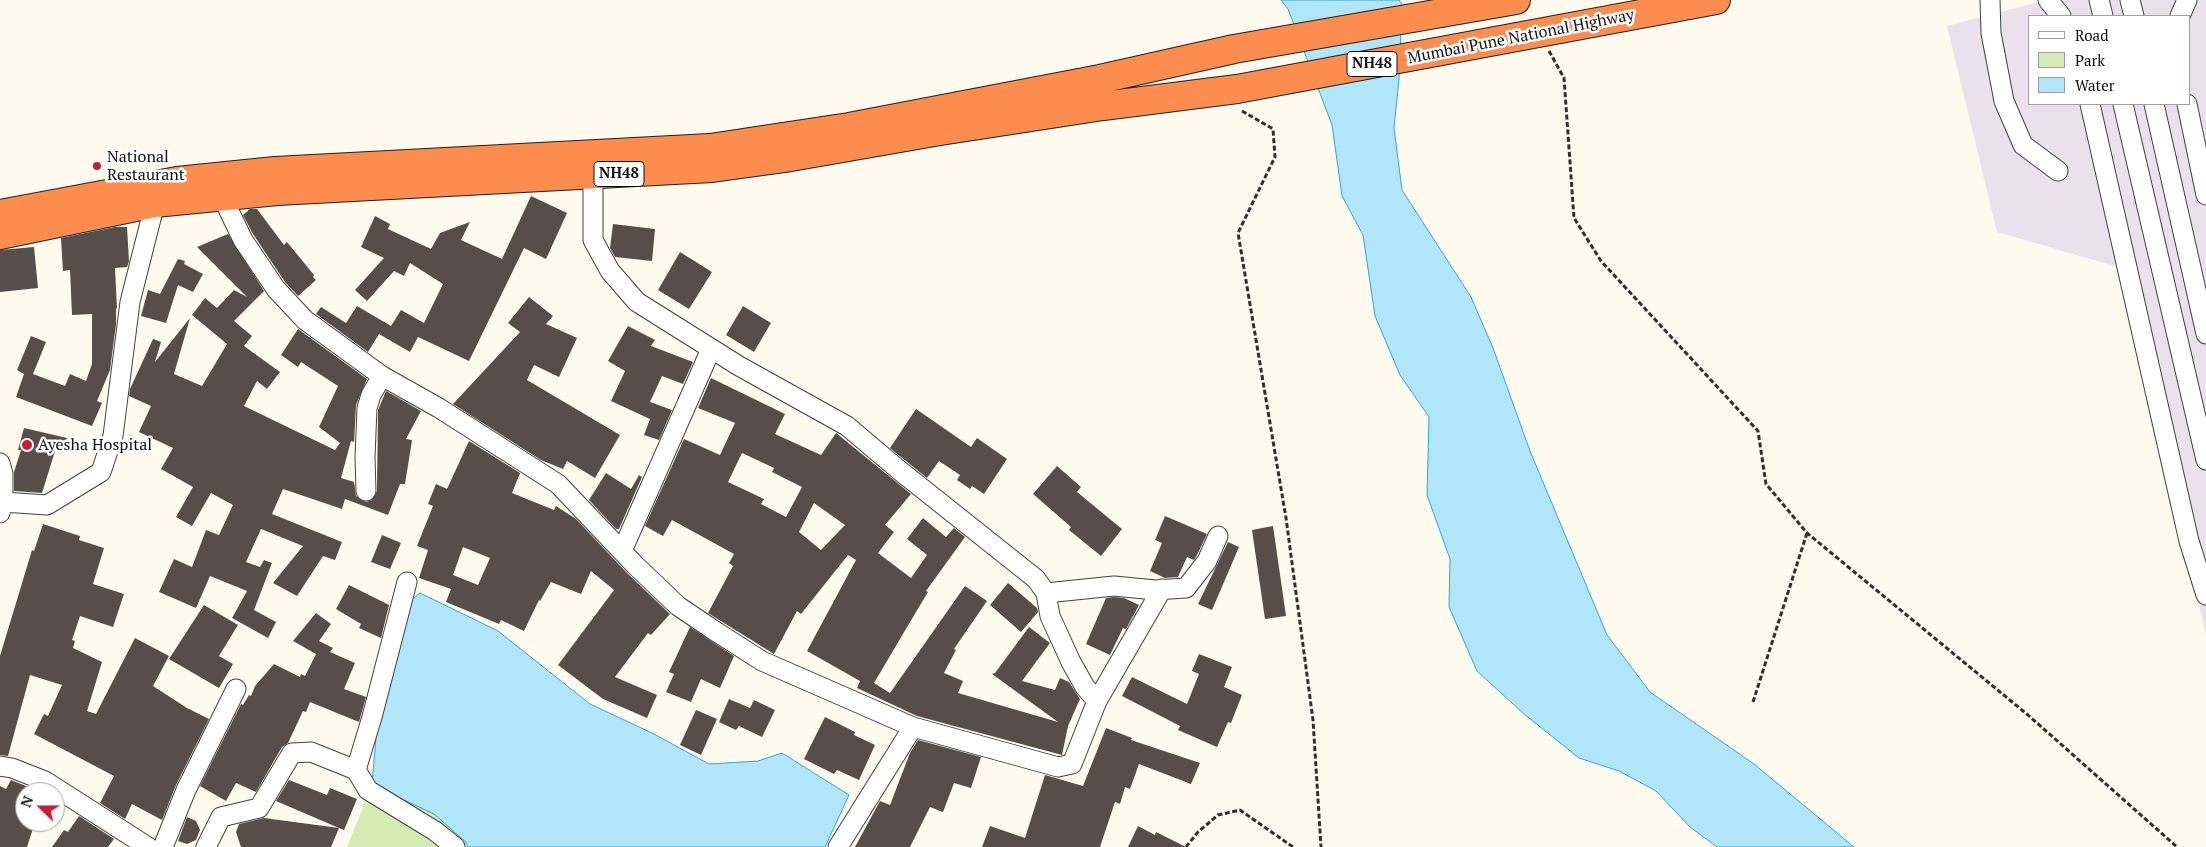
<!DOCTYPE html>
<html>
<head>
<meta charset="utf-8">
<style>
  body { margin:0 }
  #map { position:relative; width:2206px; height:847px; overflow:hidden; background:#fffaee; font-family:"PT Serif",serif }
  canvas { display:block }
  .legend { position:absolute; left:2028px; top:15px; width:162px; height:90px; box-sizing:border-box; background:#fff; border:1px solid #9f9f9f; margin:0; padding:6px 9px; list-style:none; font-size:15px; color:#0e0e0e }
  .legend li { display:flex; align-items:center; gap:10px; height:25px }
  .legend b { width:25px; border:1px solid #9f9f9f }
  .north { position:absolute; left:15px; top:782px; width:50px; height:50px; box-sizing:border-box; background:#fff; border:1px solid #9f9f9f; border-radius:50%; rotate:292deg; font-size:14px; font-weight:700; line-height:20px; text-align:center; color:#0e0e0e }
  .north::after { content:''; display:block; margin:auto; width:18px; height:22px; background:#c61d36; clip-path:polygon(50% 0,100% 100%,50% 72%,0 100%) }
</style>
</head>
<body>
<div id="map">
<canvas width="2206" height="847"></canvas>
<ul class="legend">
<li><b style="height:6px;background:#fff"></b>Road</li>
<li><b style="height:14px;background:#d7ecb5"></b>Park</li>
<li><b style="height:14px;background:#b0e5fa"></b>Water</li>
</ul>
<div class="north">N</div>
</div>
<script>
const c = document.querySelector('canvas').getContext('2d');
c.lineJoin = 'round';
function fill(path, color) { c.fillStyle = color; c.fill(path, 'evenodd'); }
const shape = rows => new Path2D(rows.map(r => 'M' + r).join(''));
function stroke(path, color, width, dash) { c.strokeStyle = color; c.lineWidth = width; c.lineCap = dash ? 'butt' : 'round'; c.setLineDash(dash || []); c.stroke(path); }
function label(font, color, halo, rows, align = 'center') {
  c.font = font + ' "PT Serif",serif'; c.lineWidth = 5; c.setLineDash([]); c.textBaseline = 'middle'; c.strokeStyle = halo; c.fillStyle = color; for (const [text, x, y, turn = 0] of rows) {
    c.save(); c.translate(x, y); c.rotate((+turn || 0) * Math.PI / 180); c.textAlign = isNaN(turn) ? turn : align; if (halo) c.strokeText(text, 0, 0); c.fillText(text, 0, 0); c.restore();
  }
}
const industrial = shape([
  [2046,0,2206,0,2206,635,2121,268,1997,232,1947,26],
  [2030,16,2190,16,2190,104,2030,104]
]);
const green = shape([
  [372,785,434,814,466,842,468,847,347,847]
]);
const water = shape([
  [1281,0,1399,0,1402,4,1399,79,1394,128,1402,190,1471,297,1493,348,1530,451,1607,635,1650,692,1754,764,1854,847,1717,847,1690,827,1656,791,1619,771,1579,758,1524,714,1477,671,1449,607,1450,559,1427,495,1429,417,1400,375,1375,316,1363,235,1342,196,1332,125,1288,9,1281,0],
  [420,593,498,631,590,704,652,733,709,764,758,761,782,753,849,795,825,847,468,847,466,842,434,814,372,785,377,725,405,605,420,593]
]);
const building = shape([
  [531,196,567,213,546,259,524,248,469,361,418,337,410,352,379,334,368,352,316,314,321,307,346,323,357,306,391,326,401,310,424,323,443,284,410,263,404,276,394,271,367,301,355,290,384,258,361,247,375,216,390,224,388,229,431,249,440,233,470,222,461,240,502,259],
  [250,209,257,209,284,245,287,242,314,275,313,277,316,280,298,296,285,282,253,234,243,215],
  [613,224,655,229,652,261,615,257,610,248],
  [115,227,127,227,129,261,127,267,115,268,117,309,116,308,116,324,110,370,97,401,102,403,92,426,16,397,24,374,17,370,31,336,46,342,33,374,65,386,70,374,86,381,92,364,92,314,72,315,70,270,63,271,61,238],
  [228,234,264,291,234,321,252,336,244,346,280,372,267,389,257,381,244,406,335,450,340,443,319,427,338,386,301,362,298,367,281,355,298,329,367,379,356,405,354,442,351,441,341,478,354,482,356,496,366,502,372,500,377,491,378,410,386,391,421,411,406,439,412,440,405,484,400,484,388,515,345,499,342,509,283,489,272,514,342,542,335,560,323,556,297,596,273,583,303,546,261,529,246,562,260,567,264,560,272,563,254,610,276,622,268,638,232,618,247,591,210,576,196,608,159,592,174,559,192,567,206,530,219,535,233,505,211,493,192,526,176,517,193,487,161,469,173,448,139,432,151,406,129,396,130,389,153,339,161,342,155,362,190,318,174,374,202,386,227,344,192,315,205,298,217,308,234,290,247,297,197,247],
  [34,247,38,288,0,292,0,250],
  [680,252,712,272,689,309,658,290],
  [178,259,185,261,184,264,203,274,193,292,178,285,166,323,141,316,148,290,160,294],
  [529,297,553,316,546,324,577,338,559,377,534,365,527,380,620,435,595,478,567,461,563,469,541,460,453,404,520,332,508,323],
  [743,306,771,323,754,352,726,335],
  [628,326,655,340,651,346,693,362,683,384,662,376,650,402,672,410,659,440,644,435,650,419,611,401,625,371,608,361],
  [711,378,785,414,775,434,821,455,836,433,911,494,885,525,894,532,878,553,911,578,927,555,907,539,923,518,946,537,954,528,965,537,926,591,928,592,916,612,874,683,890,693,965,586,987,601,954,649,956,650,944,673,963,681,958,693,1058,722,992,674,995,673,1029,627,1050,643,1022,681,1055,690,1060,678,1069,682,1080,699,1068,726,1062,755,917,716,857,688,860,681,807,651,856,560,848,555,801,614,797,611,774,654,708,613,733,566,729,563,734,554,672,520,663,536,645,526,684,439,720,455,735,423,698,408],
  [742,453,774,468,772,472,802,487,786,517,761,504,764,499,728,482],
  [814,503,845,525,821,550,799,532],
  [916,409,971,447,977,438,1007,459,984,494,972,486,970,489,957,480,960,475,939,461,927,478,890,448],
  [24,428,67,438,63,451,56,448,42,493,14,491,14,472,21,450,18,450],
  [469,441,520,473,512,493,554,510,556,506,576,519,627,573,670,614,651,635,648,633,615,677,657,695,647,718,603,699,558,665,614,590,591,571,581,594,551,582,540,601,539,600,524,631,501,620,499,624,446,602,451,589,419,578,428,550,417,546,433,506,428,504,436,484,447,489],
  [463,547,490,558,478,585,453,575],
  [1057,466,1081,487,1077,492,1122,529,1101,556,1069,530,1071,527,1033,494],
  [606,473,631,489,639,475,642,477,619,529,616,529,589,500],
  [1165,516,1207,534,1197,555,1194,560,1187,557,1178,577,1165,578,1150,571,1162,543,1155,540],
  [43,524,80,536,79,540,104,548,93,584,124,594,113,627,80,616,72,640,75,641,73,648,102,662,87,711,96,714,135,638,169,656,153,686,187,708,209,719,176,785,162,820,132,804,125,819,100,803,114,776,34,734,44,714,48,716,62,685,30,675,8,756,0,755,0,656,32,550,34,551],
  [1273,526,1286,616,1265,619,1252,530],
  [382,535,401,543,390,569,371,562],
  [1228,542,1239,547,1212,610,1198,604],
  [1008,583,1037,608,1038,612,1021,632,990,605],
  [349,585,389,605,381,638,359,628,361,624,336,609],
  [1114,597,1124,598,1139,605,1126,629,1123,628,1110,655,1086,644,1106,598],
  [204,605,238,625,219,656,233,664,219,688,169,659],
  [316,613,331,624,319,641,333,648,330,652,355,663,344,689,366,697,359,722,310,702,306,712,303,711,288,743,282,747,256,792,236,783,226,801,200,786,241,704,243,705,249,695,251,696,255,686,274,664,300,677,301,674,305,676,316,654,293,641],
  [690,627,734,656,720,688,701,679,691,702,666,692,674,674,669,672],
  [1199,654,1232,667,1224,687,1242,695,1231,723,1228,722,1217,747,1178,730,1180,726,1122,696,1132,677,1187,704,1199,674,1192,671],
  [729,699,750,708,754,700,775,710,762,737,739,726,736,730,719,722],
  [696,710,717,719,701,755,680,745],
  [825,717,855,732,854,735,875,745,859,780,837,770,834,774,804,759],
  [1106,728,1132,738,1131,740,1200,763,1191,784,1139,764,1130,789,1125,787,1120,804,1115,802,1100,847,982,847,990,826,1025,838,1045,775,1083,786],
  [918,740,981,757,971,788,954,783,943,812,930,807,910,847,855,847,880,801,890,805,910,753],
  [11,780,41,792,25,792,25,822,35,822,27,847,0,847,0,786,6,789],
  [289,780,327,795,330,788,357,799,344,830,339,828,331,847,241,847,236,832,239,824,264,818,339,828,276,801],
  [79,816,114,839,108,847,52,847,64,830,68,832],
  [187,817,196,821,200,830,196,840,187,844,178,841],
  [1138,826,1155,835,1156,832,1186,847,1128,847]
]);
const path = shape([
  [1549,51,1564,78,1574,218,1601,261,1758,431,1766,484,1807,533,2028,715,2177,847],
  [1242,111,1273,129,1275,157,1238,233,1286,518,1313,720,1321,847],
  [1753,702,1807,533],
  [1186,847,1198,832,1218,815,1240,810,1293,847]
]);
const minor = shape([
  [1990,0,1991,33,2004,101,2023,145,2058,171],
  [2048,0,2061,16],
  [2099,0,2103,16],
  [2130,0,2134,16],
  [2180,16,2187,0],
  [2090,104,2189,541,2206,595],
  [2123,104,2206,460],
  [2154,104,2206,334],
  [2187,104,2206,195],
  [218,188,243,240,276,289,305,320,382,376,439,408,558,484,635,565,678,606,712,629,762,661,913,727,1058,767,1072,764,1097,701,1085,687,1071,662,1050,616,1046,593,1036,579,899,470,847,426,739,366,637,302,610,271,593,240,593,164],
  [0,463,3,474,3,502,0,513],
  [366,491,365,457,367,408,371,395,382,376],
  [3,502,47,505,101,472,113,436,130,302,155,203],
  [622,551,711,349],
  [407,582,372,717,356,770,368,790,435,831,455,847],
  [1046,593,1114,586,1155,590,1186,588,1207,561,1218,536],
  [1097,701,1162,589],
  [0,766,12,768,45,781,148,847],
  [163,847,186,790,236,689],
  [206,847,221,817,259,808,292,753,311,752,356,770],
  [838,847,913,727]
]);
const highway = shape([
  [0,214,177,181,275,171,710,148,849,127,1100,79,1234,49,1516,0],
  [0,235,155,203,277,191,712,168,785,158,940,131,1103,106,1237,89,1716,0]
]);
const markers = [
  [97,166,5,"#c61d36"],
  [27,445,6,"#c61d36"]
];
const shields = [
  [1372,64,50],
  [619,174,50]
];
const shieldNames = [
  ["NH48",1372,64],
  ["NH48",619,174]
];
const streetNames = [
  ["Mumbai Pune National Highway",1521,37,-11]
];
const poiNames = [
  ["National",107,157],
  ["Restaurant",107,175],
  ["Ayesha Hospital",38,445]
];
fill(industrial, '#eae1ed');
fill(green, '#d7ecb5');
fill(water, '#b0e5fa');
stroke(water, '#32a4d5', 1);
fill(building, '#574d49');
stroke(minor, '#414141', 21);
stroke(highway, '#1f1f1f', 30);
stroke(path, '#303030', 3, [5, 2.5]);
stroke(minor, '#fff', 19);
stroke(highway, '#fc8d4f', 28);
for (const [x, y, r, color] of markers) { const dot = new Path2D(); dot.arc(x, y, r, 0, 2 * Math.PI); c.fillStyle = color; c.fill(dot); stroke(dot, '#fff', 2); }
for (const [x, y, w] of shields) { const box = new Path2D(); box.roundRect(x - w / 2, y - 12.5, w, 25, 4); c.fillStyle = '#fff'; c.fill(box); stroke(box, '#0e0e0e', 1); }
label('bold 15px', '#0e0e0e', null, shieldNames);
label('16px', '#0e0e0e', '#fff', streetNames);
label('16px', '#0e0e0e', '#fff', poiNames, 'left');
</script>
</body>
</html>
